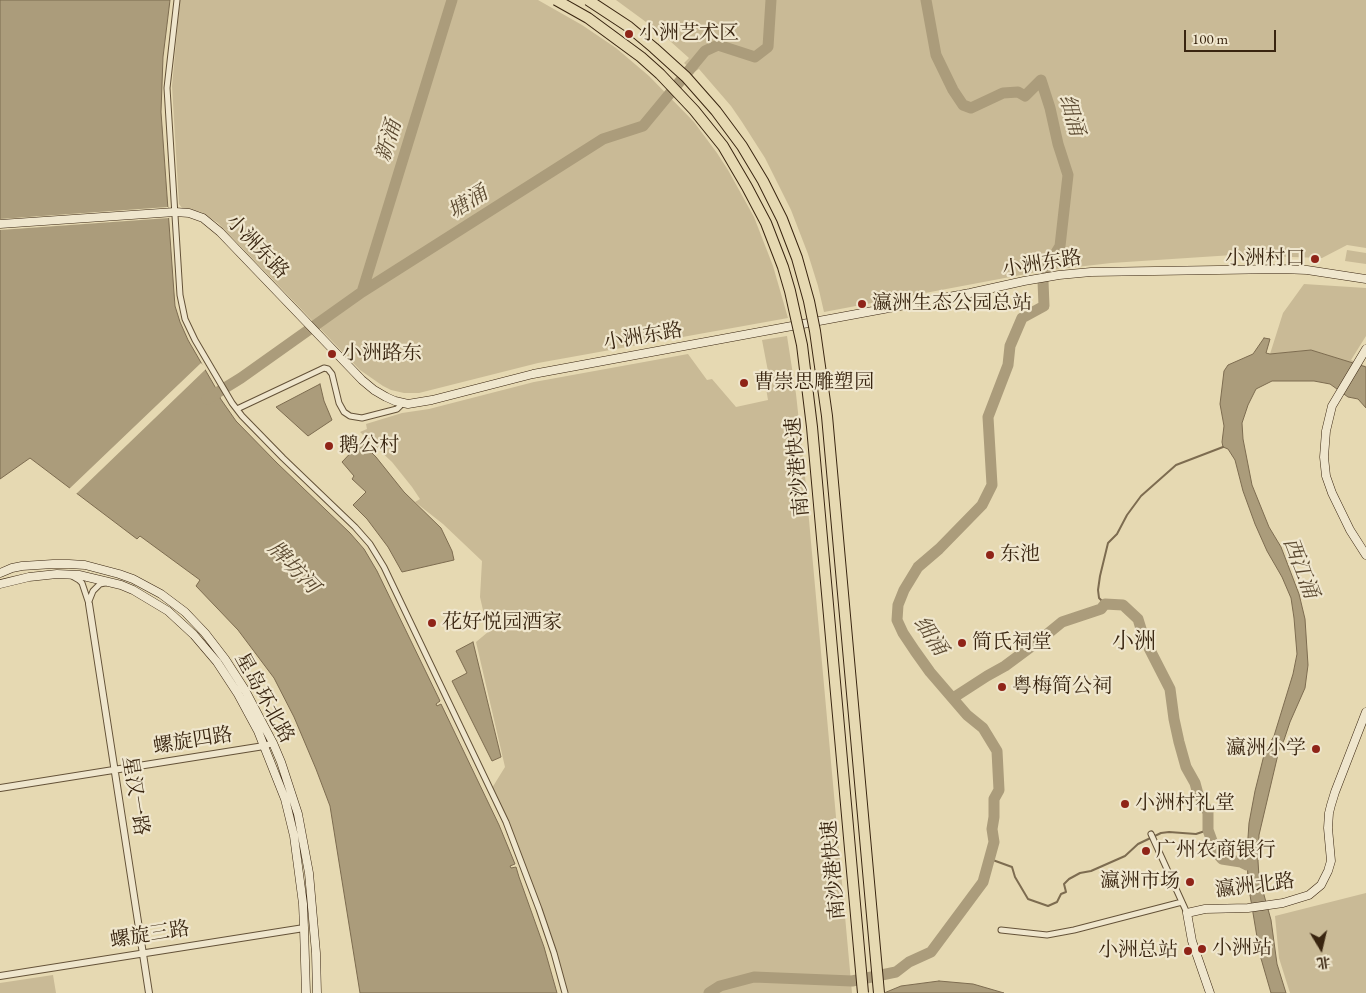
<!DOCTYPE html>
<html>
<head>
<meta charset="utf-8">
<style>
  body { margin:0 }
  #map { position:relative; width:1366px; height:993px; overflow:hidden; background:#e6d9b2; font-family:"EB Garamond","Noto Serif SC",serif }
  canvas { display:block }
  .north { position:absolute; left:1296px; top:923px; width:50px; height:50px; -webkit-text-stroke:4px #efe6cd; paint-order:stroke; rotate:171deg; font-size:14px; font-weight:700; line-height:20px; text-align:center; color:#392510 }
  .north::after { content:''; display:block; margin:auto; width:18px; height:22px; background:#392510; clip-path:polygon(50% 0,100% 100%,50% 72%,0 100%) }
  .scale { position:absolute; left:1184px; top:30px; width:92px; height:22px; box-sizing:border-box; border:2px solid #392510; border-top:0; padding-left:6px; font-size:15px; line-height:18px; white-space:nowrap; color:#392510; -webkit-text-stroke:4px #efe6cd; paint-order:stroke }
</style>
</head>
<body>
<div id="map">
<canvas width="1366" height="993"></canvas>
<div class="north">北</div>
<div class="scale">100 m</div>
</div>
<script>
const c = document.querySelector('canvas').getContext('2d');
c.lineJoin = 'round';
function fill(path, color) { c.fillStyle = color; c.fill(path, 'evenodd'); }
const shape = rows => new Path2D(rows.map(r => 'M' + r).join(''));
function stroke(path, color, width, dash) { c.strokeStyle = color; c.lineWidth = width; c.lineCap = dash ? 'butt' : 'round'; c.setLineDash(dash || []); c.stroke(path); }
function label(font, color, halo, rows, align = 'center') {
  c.font = font + ' "EB Garamond","Noto Serif SC",serif'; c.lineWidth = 4.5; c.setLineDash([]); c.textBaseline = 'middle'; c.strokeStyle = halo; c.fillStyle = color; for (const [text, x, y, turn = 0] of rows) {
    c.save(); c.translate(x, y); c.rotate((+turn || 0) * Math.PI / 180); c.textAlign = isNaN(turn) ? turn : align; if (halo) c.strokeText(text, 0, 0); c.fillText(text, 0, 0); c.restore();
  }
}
const green = shape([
  [180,0,538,0,582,25,616,48,649,76,694,122,717,153,728,170,754,217,773,266,788,318,538,363,419,393,404,393,391,390,383,386,360,370,218,223,201,212,182,208,179,204,172,86],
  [616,0,1366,0,1366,248,1347,245,1322,258,1233,255,1111,263,1042,271,824,312,818,286,808,254,791,210,765,158,742,122,731,106,699,69,694,72,684,63,689,58,661,33],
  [1347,250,1366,253,1366,264,1345,261],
  [1304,284,1366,288,1366,336,1351,360,1366,366,1366,367,1311,350,1270,354,1283,313],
  [787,336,796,394,805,476,852,993,567,993,541,909,528,874,508,821,492,788,505,767,476,642,488,632,480,597,482,561,443,524,415,502,420,499,412,487,392,462,360,432,367,429,366,424,402,413,429,409,534,382,688,354,707,380,712,379,736,407,768,400,766,388,771,387,762,340],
  [1366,893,1366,993,1290,993,1279,958,1275,916],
  [53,975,56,993,0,993,0,983]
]);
const water = shape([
  [0,0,170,0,163,57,161,112,174,293,175,306,180,322,188,340,218,392,231,388,221,394,220,398,236,421,277,463,350,533,364,549,377,571,440,701,436,704,437,706,441,704,499,825,515,864,510,866,511,868,516,867,519,877,544,947,557,993,360,993,330,806,316,769,294,717,274,678,238,630,196,586,200,580,140,536,137,539,30,458,0,479,0,0],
  [1264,338,1270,339,1266,353,1270,354,1311,350,1366,367,1366,408,1358,399,1348,397,1330,384,1314,381,1272,381,1256,389,1248,405,1242,423,1243,439,1252,485,1269,527,1281,547,1299,594,1305,619,1308,665,1305,688,1290,722,1284,740,1279,750,1259,835,1258,861,1259,877,1271,920,1277,964,1286,993,1271,993,1260,955,1248,883,1247,852,1249,823,1255,791,1265,751,1274,736,1293,674,1297,654,1294,618,1291,598,1282,577,1267,551,1255,524,1243,491,1235,460,1228,449,1223,447,1222,442,1224,426,1220,404,1224,371,1228,365,1253,354,1264,338],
  [320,384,324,401,332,420,308,436,276,407,320,384],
  [361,442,376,457,404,492,441,528,452,551,454,560,402,572,388,547,367,519,353,505,366,492,352,479,354,476,342,462,361,442],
  [473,642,501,757,492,761,452,681,467,673,456,651,473,642],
  [939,981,973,984,1004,993,884,993,901,986,939,981]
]);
const pier = shape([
  [168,207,169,218,0,230,0,219],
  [201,363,207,368,75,495,68,490]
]);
const stream = shape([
  [1105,604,1099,598,1098,590,1100,576,1108,543,1117,534,1127,515,1141,496,1176,465,1223,447],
  [990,859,1012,867,1015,877,1028,899,1048,906,1057,902,1061,894,1066,892,1064,884,1069,879,1080,873,1091,871,1125,856,1138,844,1161,833,1169,832,1196,834,1208,830]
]);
const river = shape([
  [926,0,936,55,953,90,963,105,971,108,1003,93,1018,92,1025,96,1041,80,1050,108,1058,144,1068,175,1060,246,1046,269],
  [362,292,452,0],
  [207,399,241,378,362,292,603,139,643,126,705,51,718,45,755,57,768,47,771,0],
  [953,698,987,676,1005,666,1040,640,1062,622,1101,609,1105,604,1123,605,1138,619,1142,632,1147,638,1149,648,1170,689,1174,719,1179,742,1186,767,1195,783,1198,794,1204,803,1208,813,1208,830,1216,852,1222,859,1241,862,1247,865],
  [709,993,720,986,754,977,852,981,896,972,909,962,931,952,983,882,994,842,992,829,994,817,994,799,999,790,997,751,983,728,967,715,930,672,915,651,903,633,897,620,898,605,904,590,918,567,939,549,982,505,992,485,988,417,1008,365,1010,346,1022,318,1044,306,1043,281]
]);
const minor = shape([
  [177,0,167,88,180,295,185,319,195,340,232,403,242,416,283,458,355,527,370,544,384,567,506,822,539,909,554,953,565,993],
  [237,409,324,368,328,369,332,374,339,403,344,412,350,416,362,418,397,409,403,403],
  [72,576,79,580,82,583,89,604],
  [89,601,93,591,100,584,105,583],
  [1151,834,1187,913],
  [1001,930,1047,935,1074,930,1182,902]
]);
const tertiary = shape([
  [89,604,149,993],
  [0,788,264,746,273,743],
  [0,976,304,928]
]);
const secondary = shape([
  [0,224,175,212,189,213,203,218,220,232,362,380,374,390,386,397,395,401,408,404,432,400,533,374,970,293,1024,281,1059,275,1091,272,1281,269,1307,270,1366,279],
  [1366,349,1332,406,1326,431,1324,457,1326,476,1332,493,1350,530,1366,555],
  [0,573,12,568,22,566,53,564,69,564,85,565,119,574,133,579,161,594,185,612,205,633,225,659,245,690,273,743,281,762,298,814,309,873,316,953,317,993],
  [0,584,29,577,57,574,79,575,121,585,133,590,168,611,194,635,217,662,238,694,258,731,285,799,294,836,303,904,304,928,306,993],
  [1210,993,1192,941,1187,913,1205,909,1248,908,1283,903,1309,895,1321,885,1328,871,1331,861,1328,828,1329,813,1331,805,1335,792,1366,712]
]);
const motorwayBridge = shape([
  [556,0,588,18,641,57,660,74,694,110,723,146,747,187,766,223,783,267,790,291,802,345,812,427,863,993],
  [588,0,629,27,654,48,686,77,716,111,742,146,763,181,782,219,797,258,809,301,815,331,827,416,879,993]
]);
const markers = [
  [629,34,5,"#8f2418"],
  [1315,259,5,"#8f2418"],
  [862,304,5,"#8f2418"],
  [332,354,5,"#8f2418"],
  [744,383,5,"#8f2418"],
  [329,446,5,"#8f2418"],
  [990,555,5,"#8f2418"],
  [432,623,5,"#8f2418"],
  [962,643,5,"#8f2418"],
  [1002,687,5,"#8f2418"],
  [1316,749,5,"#8f2418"],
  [1125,804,5,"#8f2418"],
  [1146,851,5,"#8f2418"],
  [1190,882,5,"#8f2418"],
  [1202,949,5,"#8f2418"],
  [1188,951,5,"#8f2418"]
];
const poiNames = [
  ["小洲艺术区",639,34],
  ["小洲村口",1305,259,"right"],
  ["瀛洲生态公园总站",872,304],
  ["小洲路东",342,354],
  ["曹崇思雕塑园",754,383],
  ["鹅公村",339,446],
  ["东池",1000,555],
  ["花好悦园酒家",442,623],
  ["简氏祠堂",972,643],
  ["粤梅简公祠",1012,687],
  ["瀛洲小学",1306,749,"right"],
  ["小洲村礼堂",1135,804],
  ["广州农商银行",1156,851],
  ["瀛洲市场",1180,882,"right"],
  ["小洲站",1212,949],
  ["小洲总站",1178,951,"right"]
];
const streetNames = [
  ["小洲东路",257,247,46],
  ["小洲东路",1042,264,-9],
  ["小洲东路",643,337,-10],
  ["南沙港快速",798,467,-95],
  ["星岛环北路",264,698,61],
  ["螺旋四路",193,741,-9],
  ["星汉一路",135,796,81],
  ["南沙港快速",834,870,-95],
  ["瀛洲北路",1255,886,-7],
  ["螺旋三路",150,935,-9]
];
const waterNames = [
  ["细涌",1071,115,74],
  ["新涌",389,141,-73],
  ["塘涌",468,203,-32],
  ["牌坊河",293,568,46],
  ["西江涌",1300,568,69],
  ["细涌",930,636,56]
];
const quarterNames = [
  ["小洲",1134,642]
];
fill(green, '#c9ba96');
fill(water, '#ab9c7b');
stroke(water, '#7d6c50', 1);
fill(pier, '#e6d9b2');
stroke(stream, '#7d6c50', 2);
stroke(river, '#ab9c7b', 11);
stroke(minor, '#645238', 7);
stroke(tertiary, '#645238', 8);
stroke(secondary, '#392510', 9);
stroke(minor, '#efe6cd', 5);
stroke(tertiary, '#efe6cd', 6);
stroke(secondary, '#efe6cd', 8);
stroke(motorwayBridge, '#392510', 12, []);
stroke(motorwayBridge, '#e6d9b2', 10);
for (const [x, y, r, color] of markers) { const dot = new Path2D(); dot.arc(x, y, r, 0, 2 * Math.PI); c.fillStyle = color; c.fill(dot); stroke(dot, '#efe6cd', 2); }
label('20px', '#392510', '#efe6cd', poiNames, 'left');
label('20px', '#392510', '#efe6cd', streetNames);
label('italic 21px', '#5b4930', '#efe6cd', waterNames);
label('22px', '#392510', '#efe6cd', quarterNames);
</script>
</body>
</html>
